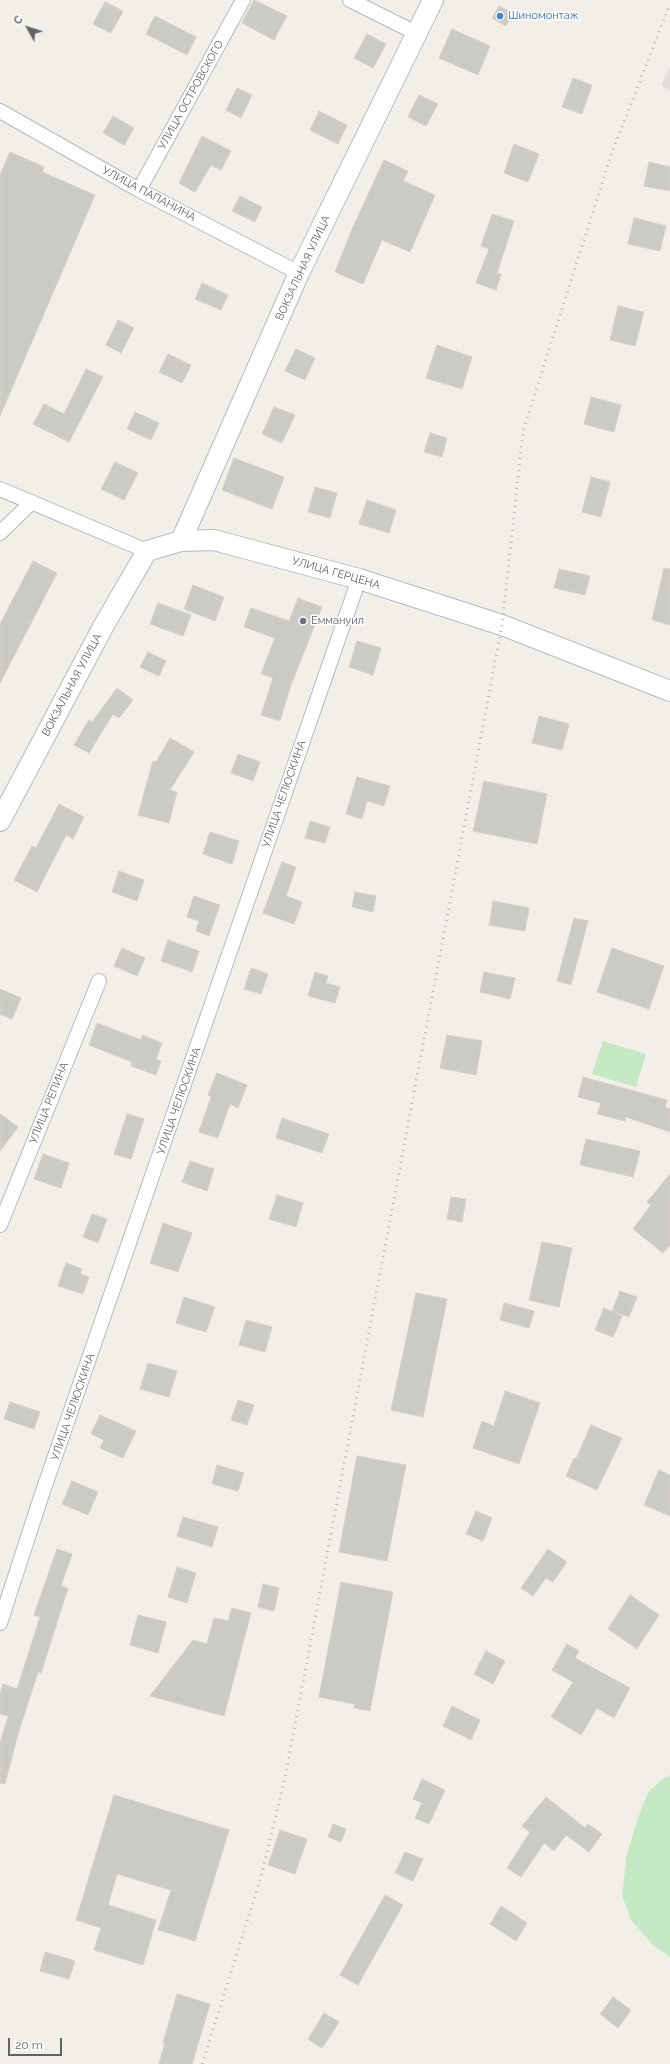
<!DOCTYPE html>
<html>
<head>
<meta charset="utf-8">
<style>
  body { margin:0 }
  #map { position:relative; width:670px; height:2064px; overflow:hidden; background:#f1efe8; font-family:Raleway,sans-serif }
  canvas { display:block }
  .north { position:absolute; left:8px; top:8px; width:40px; height:40px; -webkit-text-stroke:3px #fff; paint-order:stroke; rotate:309deg; font-size:11px; font-weight:700; line-height:16px; text-align:center; color:#5f6368 }
  .north::after { content:''; display:block; margin:auto; width:14px; height:18px; background:#5f6368; clip-path:polygon(50% 0,100% 100%,50% 72%,0 100%) }
  .scale { position:absolute; left:8px; top:2038px; width:54px; height:18px; box-sizing:border-box; border:2px solid #5f6368; border-top:0; padding-left:5px; font-size:12px; line-height:14px; white-space:nowrap; color:#5f6368; -webkit-text-stroke:3px #fff; paint-order:stroke }
</style>
</head>
<body>
<div id="map">
<canvas width="670" height="2064"></canvas>
<div class="north">С</div>
<div class="scale">20 m</div>
</div>
<script>
const c = document.querySelector('canvas').getContext('2d');
c.lineJoin = 'round';
function fill(path, color) { c.fillStyle = color; c.fill(path, 'evenodd'); }
const shape = rows => new Path2D(rows.map(r => 'M' + r).join(''));
function stroke(path, color, width, dash) { c.strokeStyle = color; c.lineWidth = width; c.lineCap = dash ? 'butt' : 'round'; c.setLineDash(dash || []); c.stroke(path); }
function label(font, color, halo, rows, align = 'center') {
  c.font = font + ' Raleway,sans-serif'; c.lineWidth = 3; c.setLineDash([]); c.textBaseline = 'middle'; c.strokeStyle = halo; c.fillStyle = color; for (const [text, x, y, turn = 0] of rows) {
    c.save(); c.translate(x, y); c.rotate((+turn || 0) * Math.PI / 180); c.textAlign = isNaN(turn) ? turn : align; if (halo) c.strokeText(text, 0, 0); c.fillText(text, 0, 0); c.restore();
  }
}
const industrial = shape([
  [670,67,670,91,661,85]
]);
const green = shape([
  [603,1041,646,1054,636,1087,592,1074],
  [670,1775,670,1957,653,1945,631,1920,622,1895,627,1853,642,1806,649,1791,664,1778]
]);
const building = shape([
  [254,0,287,16,274,40,242,23,254,0],
  [105,2,123,11,111,33,93,24,105,2],
  [499,6,513,13,506,26,492,18,499,6],
  [155,16,196,37,187,55,146,34,155,16],
  [452,29,490,46,478,75,439,58,452,29],
  [367,34,386,44,373,68,354,58,367,34],
  [573,78,592,85,582,114,562,107,573,78],
  [237,88,252,95,241,118,226,110,237,88],
  [419,95,438,104,426,126,408,117,419,95],
  [319,111,347,125,338,144,310,130,319,111],
  [113,116,134,128,124,145,103,133,113,116],
  [202,136,231,151,221,170,211,165,195,192,179,183,202,136],
  [514,144,539,154,528,182,504,173,514,144],
  [10,152,44,167,42,172,95,195,0,416,0,175,10,152],
  [384,160,408,171,403,181,435,195,410,252,382,240,363,284,335,272,353,227,384,160],
  [649,162,670,167,670,191,644,186,649,162],
  [240,196,262,207,255,222,232,211,240,196],
  [492,214,514,221,497,273,501,274,496,290,476,283,489,249,481,246,492,214],
  [634,218,666,226,660,251,628,244,634,218],
  [202,283,228,295,221,310,195,299,202,283],
  [618,306,644,312,635,346,610,340,618,306],
  [118,320,134,328,121,353,106,345,118,320],
  [437,345,472,357,462,389,426,378,437,345],
  [296,349,315,358,305,380,285,371,296,349],
  [168,354,191,365,182,383,159,372,168,354],
  [86,369,103,377,69,442,33,424,44,404,64,414,86,369],
  [591,397,621,405,614,432,584,424,591,397],
  [274,407,295,415,282,443,262,434,274,407],
  [135,412,159,423,151,440,127,429,135,412],
  [430,433,447,438,442,457,424,452,430,433],
  [234,458,284,477,272,509,222,490,234,458],
  [115,462,138,473,124,500,101,489,115,462],
  [591,477,610,482,601,517,582,512,591,477],
  [315,487,337,493,330,518,308,512,315,487],
  [367,500,396,510,389,533,359,524,367,500],
  [33,561,57,573,0,683,0,624,33,561],
  [664,568,670,569,670,625,652,620,664,568],
  [559,569,590,576,585,595,554,588,559,569],
  [193,585,224,597,215,621,184,609,193,585],
  [298,598,322,607,291,685,280,721,261,715,273,678,261,674,275,638,244,627,251,608,289,621,298,598],
  [158,603,191,615,183,636,150,624,158,603],
  [357,641,381,648,373,675,349,667,357,641],
  [148,652,166,661,159,676,140,667,148,652],
  [117,688,133,700,119,718,113,714,89,753,74,745,89,720,92,722,117,688],
  [539,716,569,724,562,750,532,743,539,716],
  [170,738,194,752,170,790,177,792,169,823,138,815,153,761,156,762,170,738],
  [238,754,260,762,253,781,231,773,238,754],
  [357,777,390,786,384,806,367,801,362,819,346,814,357,777],
  [484,781,547,794,537,844,473,831,484,781],
  [59,804,84,817,73,839,66,835,37,892,14,880,32,846,36,848,59,804],
  [310,821,330,827,325,843,305,838,310,821],
  [210,832,239,841,232,864,203,854,210,832],
  [282,862,296,867,286,896,302,902,294,924,263,913,282,862],
  [119,871,144,880,137,901,112,892,119,871],
  [355,892,376,896,373,912,352,907,355,892],
  [194,896,220,905,209,936,196,931,199,921,187,917,194,896],
  [493,901,529,908,525,931,489,925,493,901],
  [574,918,588,921,571,985,557,981,574,918],
  [168,940,199,951,192,972,161,961,168,940],
  [122,948,145,958,137,976,114,966,122,948],
  [612,948,664,966,649,1009,597,992,612,948],
  [251,968,268,974,261,994,244,989,251,968],
  [315,972,328,976,326,983,340,987,335,1003,308,996,315,972],
  [484,972,515,978,510,999,480,992,484,972],
  [0,989,21,998,12,1019,0,1014,0,989],
  [97,1023,141,1040,142,1035,162,1043,156,1059,161,1061,156,1075,131,1066,132,1062,89,1045,97,1023],
  [447,1035,482,1041,476,1075,440,1068,447,1035],
  [217,1073,247,1085,238,1108,230,1104,218,1138,199,1132,211,1097,208,1095,217,1073],
  [583,1077,667,1100,665,1107,670,1109,670,1132,626,1117,625,1121,597,1114,601,1103,578,1097,583,1077],
  [0,1114,18,1127,0,1151,0,1114],
  [127,1114,144,1119,131,1159,114,1154,127,1114],
  [282,1118,329,1134,322,1153,276,1138,282,1118],
  [586,1139,640,1151,633,1177,580,1165,586,1139],
  [43,1154,69,1163,61,1188,34,1179,43,1154],
  [190,1161,214,1169,207,1191,182,1182,190,1161],
  [670,1174,670,1245,663,1253,633,1229,651,1205,647,1202,670,1174],
  [277,1195,303,1203,296,1227,269,1219,277,1195],
  [451,1197,466,1199,462,1222,447,1219,451,1197],
  [92,1214,107,1219,98,1243,83,1237,92,1214],
  [163,1223,192,1233,178,1272,150,1263,163,1223],
  [542,1242,572,1248,559,1307,529,1300,542,1242],
  [66,1263,82,1269,80,1274,89,1277,83,1294,58,1286,66,1263],
  [620,1291,637,1297,629,1317,612,1311,620,1291],
  [416,1293,447,1299,423,1417,391,1410,416,1293],
  [184,1297,215,1307,206,1332,176,1323,184,1297],
  [504,1303,534,1311,529,1328,500,1320,504,1303],
  [604,1308,622,1316,613,1337,595,1330,604,1308],
  [246,1320,272,1327,265,1352,239,1345,246,1320],
  [148,1363,177,1371,169,1397,140,1389,148,1363],
  [505,1391,540,1403,519,1464,473,1448,482,1421,494,1426,505,1391],
  [238,1400,254,1405,247,1425,231,1420,238,1400],
  [10,1402,40,1412,34,1429,4,1419,10,1402],
  [100,1415,136,1431,123,1458,100,1448,104,1440,91,1434,100,1415],
  [591,1425,622,1438,597,1490,566,1476,574,1458,576,1459,591,1425],
  [357,1456,406,1465,387,1561,339,1552,357,1456],
  [217,1465,244,1473,238,1491,212,1484,217,1465],
  [659,1470,670,1475,670,1516,644,1505,659,1470],
  [72,1481,98,1492,88,1515,62,1504,72,1481],
  [476,1511,492,1518,483,1541,466,1534,476,1511],
  [183,1517,218,1527,212,1547,177,1536,183,1517],
  [57,1549,72,1554,61,1586,68,1588,41,1673,38,1672,18,1734,5,1784,0,1783,0,1744,8,1716,0,1714,0,1694,3,1684,17,1689,40,1617,34,1615,57,1549],
  [548,1549,567,1562,553,1582,546,1578,533,1596,521,1588,548,1549],
  [177,1567,196,1573,187,1603,168,1597,177,1567],
  [341,1582,393,1592,370,1711,354,1708,355,1704,319,1697,341,1582],
  [263,1584,279,1588,274,1611,258,1607,263,1584],
  [630,1595,659,1615,637,1649,608,1629,630,1595],
  [232,1608,251,1613,224,1716,150,1696,193,1640,207,1644,214,1618,228,1621,232,1608],
  [138,1615,166,1622,158,1653,130,1645,138,1615],
  [567,1644,579,1651,575,1658,630,1688,614,1718,597,1708,581,1735,551,1717,573,1682,552,1670,567,1644],
  [486,1651,505,1661,493,1684,474,1674,486,1651],
  [452,1706,480,1720,471,1740,443,1726,452,1706],
  [422,1779,445,1790,429,1824,415,1818,422,1803,413,1799,422,1779],
  [114,1795,229,1830,195,1941,158,1930,171,1890,117,1874,108,1905,156,1920,143,1965,94,1950,101,1928,76,1920,114,1795],
  [546,1797,585,1828,588,1824,602,1834,589,1852,566,1835,554,1851,544,1843,521,1877,507,1868,530,1832,522,1826,546,1797],
  [333,1824,346,1829,341,1842,328,1837,333,1824],
  [280,1830,307,1839,295,1874,268,1865,280,1830],
  [405,1852,423,1859,413,1881,395,1873,405,1852],
  [385,1895,403,1905,358,1985,340,1975,385,1895],
  [501,1906,527,1923,516,1941,490,1924,501,1906],
  [45,1952,75,1961,69,1979,40,1971,45,1952],
  [177,1994,210,2004,192,2064,159,2064,165,2043,163,2043,177,1994],
  [613,1997,631,2010,618,2028,600,2014,613,1997],
  [324,2013,339,2022,322,2048,308,2039,324,2013]
]);
const minor = shape([
  [350,0,416,33],
  [0,111,139,190,299,273],
  [139,190,243,0],
  [0,489,147,551],
  [0,533,32,502],
  [0,1225,99,981],
  [0,1623,42,1494,359,579]
]);
const secondary = shape([
  [181,541,299,273,433,0],
  [0,821,104,625,147,551,181,541,214,540,359,579,502,625,670,691]
]);
const rail = shape([
  [202,2064,261,1877,285,1778,502,625,523,431,611,155,670,4]
]);
const markers = [
  [500,16,4,"#3f7fe0"],
  [303,621,4,"#6b7280"]
];
const shopNames = [
  ["Шиномонтаж",508,16]
];
const streetNames = [
  ["УЛИЦА ОСТРОВСКОГО",191,95,-61],
  ["УЛИЦА ПАПАНИНА",149,194,28],
  ["ВОКЗАЛЬНАЯ УЛИЦА",303,268,-65],
  ["УЛИЦА ГЕРЦЕНА",336,573,16],
  ["ВОКЗАЛЬНАЯ УЛИЦА",72,685,-62],
  ["УЛИЦА ЧЕЛЮСКИНА",284,794,-71],
  ["УЛИЦА ЧЕЛЮСКИНА",179,1101,-71],
  ["УЛИЦА РЕПИНА",49,1103,-68],
  ["УЛИЦА ЧЕЛЮСКИНА",73,1407,-71]
];
const worshipNames = [
  ["Еммануил",311,621]
];
fill(industrial, '#e0deda');
fill(green, '#c5e8c5');
fill(building, '#cccac5');
stroke(building, '#d6d1c6', 1);
stroke(minor, '#b5b8bc', 16);
stroke(secondary, '#b6babf', 22);
stroke(minor, '#fff', 14);
stroke(secondary, '#fff', 20);
stroke(rail, '#b6b7b8', 3, [1, 5]);
for (const [x, y, r, color] of markers) { const dot = new Path2D(); dot.arc(x, y, r, 0, 2 * Math.PI); c.fillStyle = color; c.fill(dot); stroke(dot, '#fff', 1.5); }
label('11px', '#366cbe', '#fff', shopNames, 'left');
label('11px', '#5f6368', '#fff', streetNames);
label('11px', '#5b616d', '#fff', worshipNames, 'left');
</script>
</body>
</html>
